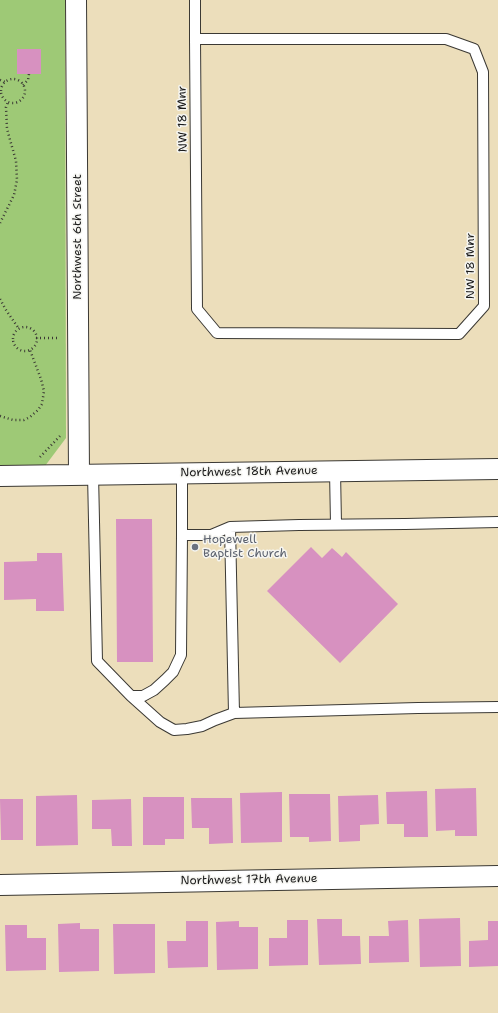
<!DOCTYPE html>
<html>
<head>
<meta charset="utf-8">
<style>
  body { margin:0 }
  canvas { display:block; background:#ecdebb }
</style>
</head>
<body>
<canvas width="498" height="1013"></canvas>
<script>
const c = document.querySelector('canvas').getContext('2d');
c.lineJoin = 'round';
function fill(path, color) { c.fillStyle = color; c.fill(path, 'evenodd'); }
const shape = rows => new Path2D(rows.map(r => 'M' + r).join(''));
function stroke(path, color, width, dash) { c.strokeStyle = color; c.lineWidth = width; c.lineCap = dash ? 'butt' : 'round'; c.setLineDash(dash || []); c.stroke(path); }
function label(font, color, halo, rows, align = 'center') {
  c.font = font + ' "Shantell Sans",sans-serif'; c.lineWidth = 3; c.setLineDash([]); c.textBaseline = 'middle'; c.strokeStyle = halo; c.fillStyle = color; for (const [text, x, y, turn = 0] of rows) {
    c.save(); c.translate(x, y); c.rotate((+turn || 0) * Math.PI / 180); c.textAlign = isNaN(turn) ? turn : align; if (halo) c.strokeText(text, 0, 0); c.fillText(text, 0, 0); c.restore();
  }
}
const green = shape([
  [0,0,65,0,66,438,45,466,0,466]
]);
const building = shape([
  [17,49,41,49,41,74,17,74],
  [116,519,152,519,153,662,117,662],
  [311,547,322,558,332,548,342,557,346,552,398,604,340,663,267,591],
  [37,553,62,553,64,611,36,611,36,599,4,600,4,562,37,561],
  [476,788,477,836,455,836,455,830,436,831,435,789],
  [427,791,428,837,404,837,404,824,387,824,386,792],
  [282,792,282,842,241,843,240,793],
  [289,794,330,794,331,841,309,842,309,837,290,837],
  [77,795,78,845,36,846,36,796],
  [378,795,379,824,360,825,360,841,339,842,338,796],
  [143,797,184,797,184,839,165,839,165,845,143,845],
  [191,798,232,798,233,843,209,844,209,828,192,828],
  [0,799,23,799,23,840,1,840],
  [131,799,132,846,112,846,111,829,92,829,92,800],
  [460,918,461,966,420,967,419,919],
  [317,919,342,919,342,936,360,936,361,964,319,965],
  [287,920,308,920,308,965,269,966,269,938,287,938],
  [408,920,409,962,369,963,369,936,389,936,388,921],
  [186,921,208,921,208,967,168,968,167,941,186,941],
  [239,921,239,927,258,927,258,969,217,970,216,922],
  [488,921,498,921,498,966,469,967,469,941,488,940],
  [80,923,80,929,99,929,99,971,59,972,58,924],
  [113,924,155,924,155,973,114,974],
  [5,925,27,925,27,938,46,938,46,970,6,971]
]);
const path = shape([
  '1 91a12 12 0 1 1 24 0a12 12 0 1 1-24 0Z',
  [0,80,5,82],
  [23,85,28,80,29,74],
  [0,223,14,195,17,180,16,161,7,129,6,107,8,102],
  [0,299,6,310,19,329],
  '13 339a12 12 0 1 1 24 0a12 12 0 1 1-24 0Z',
  [36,338,60,338],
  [0,416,13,420,24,420,30,417,38,410,42,404,44,391,41,379,30,350],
  [40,457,60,436]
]);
const service = shape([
  [195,0,195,39,197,309,217,333,459,334,484,306,483,72,474,49,446,39,195,39],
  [335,471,336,524],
  [182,473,182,535],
  [93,474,97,661,131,696,143,696,154,690,165,680,173,672,181,655,182,535,211,535,230,527],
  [498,522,405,524,299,525,230,527,234,713,418,708,498,707],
  [131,696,160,722,174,730,187,729,202,726,215,720,234,713]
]);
const minor = shape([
  [76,0,79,474],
  [0,476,498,469],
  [0,885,498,876]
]);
const markers = [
  [195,547,4,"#6b7280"]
];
const streetNames = [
  ["NW 18 Mnr",183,119,-91],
  ["Northwest 6th Street",78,237,-90],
  ["NW 18 Mnr",471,266,-90],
  ["Northwest 18th Avenue",249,472,-1],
  ["Northwest 17th Avenue",249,880,-1]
];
const worshipNames = [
  ["Hopewell",203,540],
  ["Baptist Church",203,554]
];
fill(green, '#9ec976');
fill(building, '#d791c0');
stroke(service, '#3b3934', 12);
stroke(minor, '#3b3934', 22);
stroke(path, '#3b3934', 2.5, [1, 3]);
stroke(service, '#fff', 10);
stroke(minor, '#fff', 20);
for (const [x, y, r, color] of markers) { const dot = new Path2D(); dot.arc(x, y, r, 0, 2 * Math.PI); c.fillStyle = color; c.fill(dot); stroke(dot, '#f6f6f2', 1.5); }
label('12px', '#1c1c1c', '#f6f6f2', streetNames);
label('12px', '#5b616d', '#f6f6f2', worshipNames, 'left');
</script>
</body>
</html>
